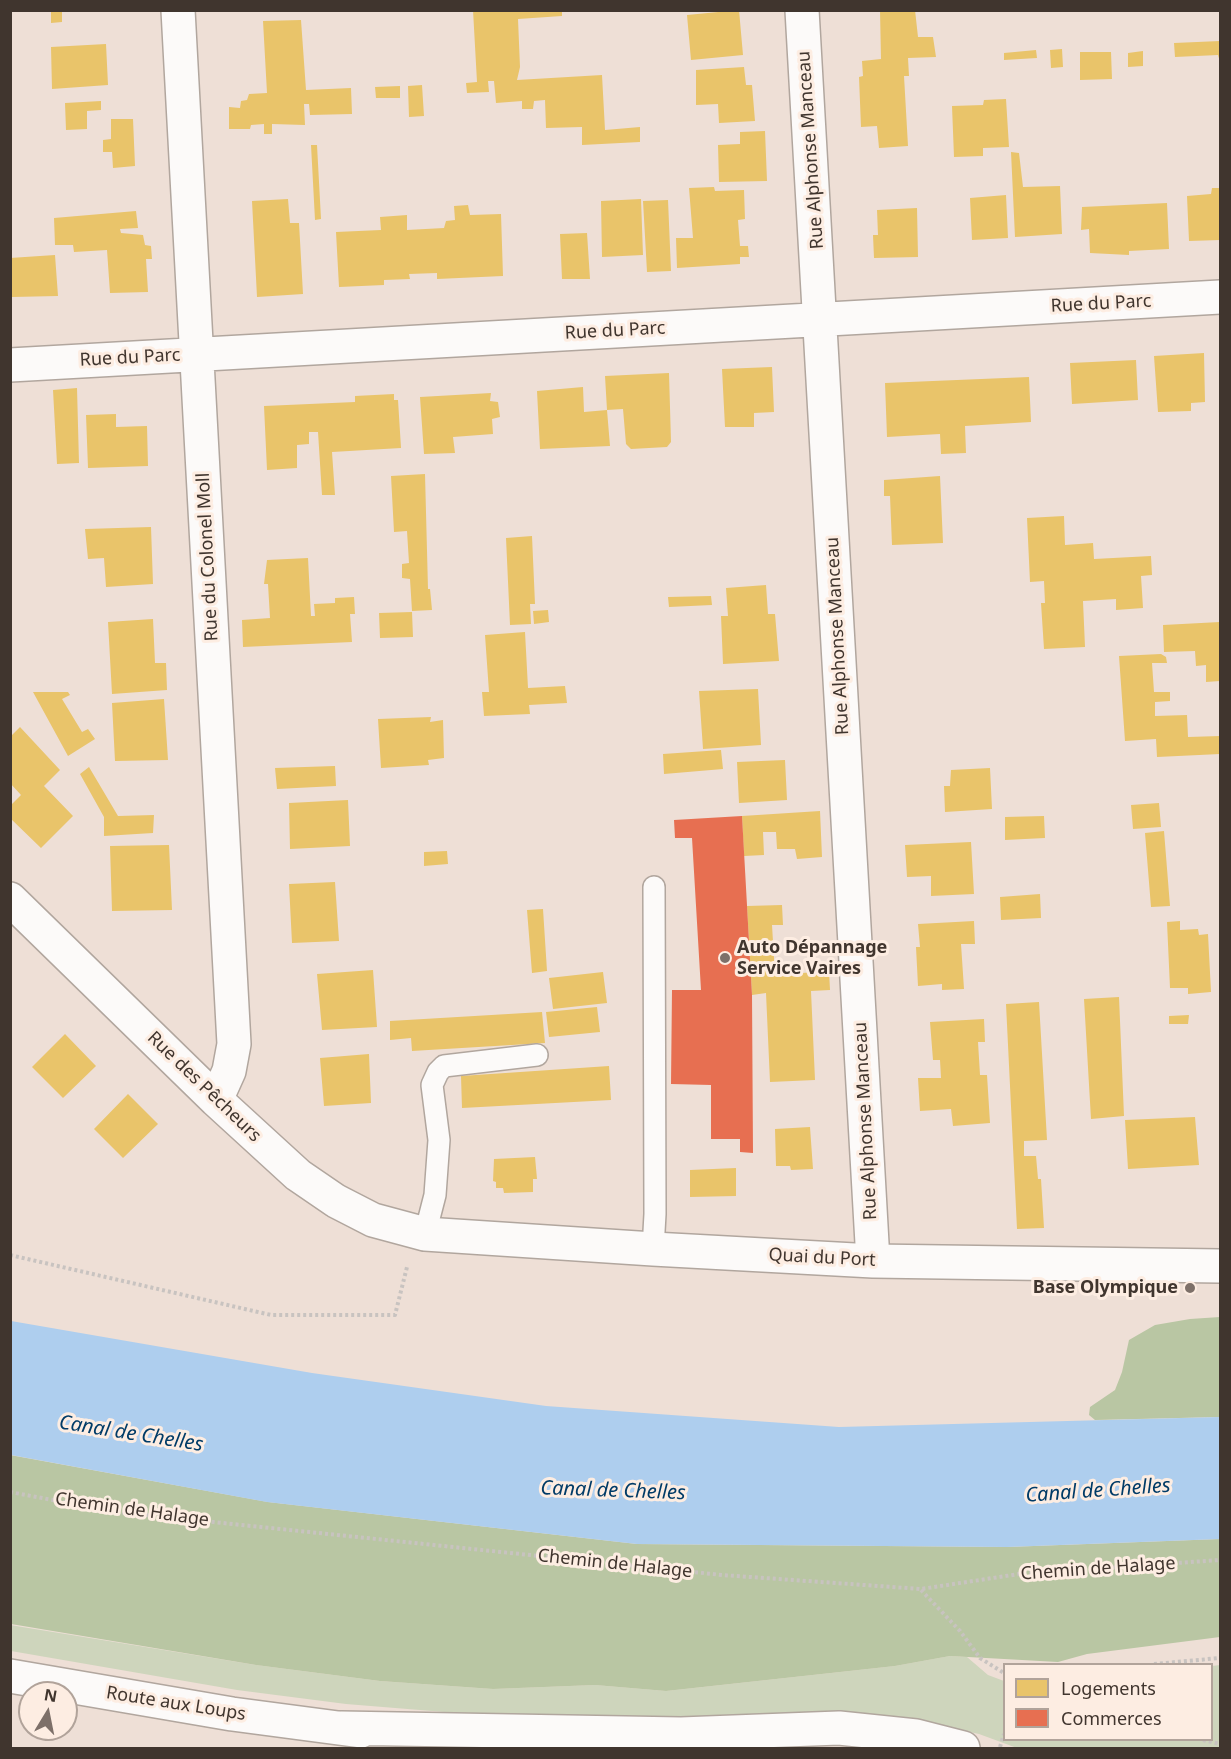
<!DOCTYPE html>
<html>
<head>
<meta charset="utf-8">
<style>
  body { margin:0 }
  #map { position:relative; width:1231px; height:1759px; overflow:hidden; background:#eedfd6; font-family:"Noto Sans",sans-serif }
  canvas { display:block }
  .frame { position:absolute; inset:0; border:12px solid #40352e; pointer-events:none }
  .legend { position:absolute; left:1003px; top:1663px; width:210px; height:78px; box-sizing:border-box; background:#fdede2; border:2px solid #b1a39a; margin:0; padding:8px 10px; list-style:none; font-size:18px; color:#40352e }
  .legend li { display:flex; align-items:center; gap:12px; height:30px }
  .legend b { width:30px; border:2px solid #b1a39a }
  .north { position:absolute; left:18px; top:1681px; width:60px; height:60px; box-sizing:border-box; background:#fdede2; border:2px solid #b1a39a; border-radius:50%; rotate:10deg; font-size:16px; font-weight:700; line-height:24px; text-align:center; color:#40352e }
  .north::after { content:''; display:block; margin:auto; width:21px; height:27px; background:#7d7069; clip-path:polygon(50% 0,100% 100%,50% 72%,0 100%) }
</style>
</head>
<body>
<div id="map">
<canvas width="1231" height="1759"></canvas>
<div class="frame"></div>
<ul class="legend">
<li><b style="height:16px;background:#e9c46a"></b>Logements</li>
<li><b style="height:16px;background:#e76f51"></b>Commerces</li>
</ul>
<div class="north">N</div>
</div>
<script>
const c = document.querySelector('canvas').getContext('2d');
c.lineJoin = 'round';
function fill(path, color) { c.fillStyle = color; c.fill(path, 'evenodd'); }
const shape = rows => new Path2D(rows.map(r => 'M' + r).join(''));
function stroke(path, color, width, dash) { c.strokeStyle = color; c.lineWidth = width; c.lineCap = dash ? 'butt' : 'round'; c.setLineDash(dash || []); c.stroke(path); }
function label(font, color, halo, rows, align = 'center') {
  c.font = font + ' "Noto Sans",sans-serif'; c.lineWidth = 6; c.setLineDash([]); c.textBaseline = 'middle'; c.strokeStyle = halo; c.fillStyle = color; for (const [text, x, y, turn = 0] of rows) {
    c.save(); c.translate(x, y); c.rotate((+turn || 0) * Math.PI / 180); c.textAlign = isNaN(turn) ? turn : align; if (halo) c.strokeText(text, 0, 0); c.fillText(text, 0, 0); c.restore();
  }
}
const green = shape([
  [10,1625,256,1665,380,1681,493,1689,595,1685,666,1691,895,1666,950,1656,967,1657,988,1675,1004,1681,1004,1740,1212,1740,1212,1666,1220,1665,1220,1748,1017,1748,979,1734,923,1722,657,1722,469,1714,346,1704,237,1690,11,1651]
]);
const forest = shape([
  [1220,1317,1220,1417,1095,1420,1089,1415,1090,1407,1115,1390,1122,1372,1129,1340,1155,1325,1190,1319],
  [10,1455,268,1502,637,1544,1007,1547,1220,1539,1220,1637,1087,1654,1058,1662,950,1656,895,1666,666,1691,595,1685,493,1689,380,1681,256,1665,11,1624]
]);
const water = shape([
  [11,1321,312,1373,546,1406,839,1427,1220,1417,1220,1539,1007,1547,637,1544,267,1502,11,1455]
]);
const homes = shape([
  [51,10,62,10,62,22,51,23],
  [473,10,562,10,562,16,518,19,520,67,517,80,602,75,605,130,640,127,640,142,582,145,582,127,546,128,545,100,534,101,533,109,522,109,522,101,496,103,494,81,488,81,489,92,467,93,466,83,477,82],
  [739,10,743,55,691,60,687,15],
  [880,10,915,10,918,37,933,37,936,57,908,58,909,76,904,76,908,146,879,148,877,126,861,127,859,77,863,76,862,61,881,59],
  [301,20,306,90,351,88,352,114,310,115,309,104,304,104,305,125,272,124,272,134,264,134,264,124,251,125,250,129,229,129,229,107,240,108,241,101,247,100,249,94,267,93,263,21],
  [1220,41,1220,62,1218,55,1175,57,1174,43],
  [106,44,108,85,52,89,51,47],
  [1062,49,1063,67,1051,68,1050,50],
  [1036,50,1037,58,1004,60,1004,53],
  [1143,51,1143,66,1128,67,1128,53],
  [1080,52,1111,52,1112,79,1080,80],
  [744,67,746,85,752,85,755,121,719,123,718,104,696,105,696,70],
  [422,85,424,116,409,117,408,86],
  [400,86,400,98,376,98,375,87],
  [1006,99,1009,147,983,148,983,156,954,157,952,106,983,105,984,100],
  [101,101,101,110,87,111,87,129,66,130,65,103],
  [111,119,133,119,135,166,113,168,112,152,103,152,103,140,111,139],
  [765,131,767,181,719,182,718,145,740,144,740,132],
  [311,145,317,145,321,219,315,220],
  [1011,152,1019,153,1023,187,1060,186,1062,234,1015,237],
  [714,187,715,191,744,190,745,219,738,220,740,246,748,246,749,257,740,257,740,264,677,268,676,238,693,238,689,188],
  [1212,188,1220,188,1220,240,1189,241,1187,196,1211,194],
  [1006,195,1008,238,972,240,970,198],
  [288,199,290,223,299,223,303,294,257,297,252,201],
  [641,199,643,255,602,257,601,201],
  [668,200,671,271,647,272,643,201],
  [1167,203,1169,249,1129,251,1129,255,1090,253,1089,229,1081,230,1082,207],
  [468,205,470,215,501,214,503,276,437,279,437,273,409,274,410,279,384,280,384,285,339,287,336,232,381,230,380,217,407,215,407,230,444,228,446,221,455,220,454,206],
  [917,208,918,257,874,258,873,235,878,235,877,210],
  [136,211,138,228,120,229,121,233,143,235,145,245,151,246,152,259,146,259,148,292,110,293,107,250,74,252,73,245,55,245,54,218],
  [587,233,590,279,562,279,560,234],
  [55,255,58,296,12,297,10,258],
  [1204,353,1205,402,1191,403,1191,411,1158,412,1154,356],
  [1136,360,1138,400,1072,404,1070,363],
  [772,367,774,412,754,413,754,427,725,427,722,369],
  [669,373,671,442,667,447,631,449,626,444,623,409,607,410,610,446,540,449,537,391,583,387,584,412,607,410,605,376],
  [1029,377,1031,422,965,426,966,453,941,454,940,434,887,437,885,383],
  [77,388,79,463,57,464,53,390],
  [491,393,490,401,498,402,500,417,492,419,493,434,453,437,455,453,424,454,420,397],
  [394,394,394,400,398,400,401,448,332,452,335,495,322,495,318,432,309,432,309,444,297,445,297,468,267,470,264,406,355,402,355,396],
  [116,414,116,427,147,426,148,466,88,468,86,415],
  [425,474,428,589,430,589,432,610,412,611,410,579,402,578,402,564,409,563,407,531,394,532,391,476],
  [940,476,943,543,892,545,890,496,884,496,884,480],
  [1064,516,1065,545,1093,543,1094,559,1151,556,1152,575,1141,576,1143,608,1116,610,1116,599,1083,601,1085,647,1044,649,1041,603,1045,603,1044,581,1030,582,1027,518],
  [151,527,153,584,106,587,104,558,88,559,85,529],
  [532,536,535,604,530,604,531,624,510,625,506,538],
  [308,558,311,616,315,616,314,604,335,603,335,598,354,597,355,614,350,614,352,642,243,647,242,620,270,618,268,584,264,584,267,560],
  [766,585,768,614,775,614,779,661,723,664,721,616,728,616,726,588],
  [711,596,712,605,669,607,668,597],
  [548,610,549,622,534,624,533,611],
  [412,612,413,637,380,638,379,613],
  [153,619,155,663,166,663,167,690,112,694,108,622],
  [1220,622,1220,681,1206,682,1206,665,1196,666,1195,651,1164,652,1163,625],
  [525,632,528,688,565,686,567,703,529,705,530,714,484,716,482,692,489,692,485,635],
  [1161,654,1166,657,1167,663,1152,663,1154,692,1170,692,1170,701,1155,702,1155,716,1187,715,1188,737,1220,736,1220,754,1157,757,1156,739,1125,741,1119,656],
  [758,689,761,745,703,749,699,691],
  [33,692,68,692,70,695,62,699,82,732,88,729,95,739,68,756],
  [164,699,168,760,115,761,112,703],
  [431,717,430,722,443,720,444,758,428,760,429,765,381,768,378,719],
  [20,727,60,770,44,786,73,816,41,848,10,818,10,806,21,795,10,783,10,737],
  [721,750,723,769,664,774,663,754],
  [785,760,787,800,739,803,737,762],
  [335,766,336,786,277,789,275,768],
  [89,767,118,816,154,815,153,833,104,836,104,817,80,774],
  [990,768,992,809,945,812,944,786,950,786,951,770],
  [348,800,350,846,290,849,289,803],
  [1159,803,1161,827,1133,829,1131,805],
  [820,811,822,857,797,859,795,849,777,849,776,832,763,832,764,855,744,856,742,816],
  [1044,816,1045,838,1005,840,1005,817],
  [1164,831,1170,906,1151,907,1145,833],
  [971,842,974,894,931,896,931,876,907,877,905,845],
  [169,845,172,910,112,911,110,846],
  [447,851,448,864,424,866,424,852],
  [335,882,339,941,292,943,289,884],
  [1040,894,1041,918,1001,920,1000,897],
  [782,905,783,925,772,925,775,975,829,971,830,990,811,991,815,1080,770,1082,766,993,752,995,747,906],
  [543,909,547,971,532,973,527,910],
  [974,921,975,944,961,944,964,989,942,990,942,984,918,986,916,947,920,947,918,924],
  [1180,921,1180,930,1198,929,1199,935,1208,934,1211,992,1188,994,1188,988,1170,988,1167,922],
  [373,970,377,1027,322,1030,317,974],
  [603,972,607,1003,553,1009,549,978],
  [1119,997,1124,1116,1091,1119,1084,999],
  [1039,1002,1047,1140,1024,1141,1024,1156,1036,1156,1038,1179,1041,1179,1044,1228,1017,1229,1006,1004],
  [597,1007,600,1032,549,1037,546,1012],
  [542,1012,545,1043,412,1051,411,1038,390,1040,390,1021],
  [1189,1015,1188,1024,1169,1024,1169,1016],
  [984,1019,985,1042,978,1042,980,1075,987,1075,990,1123,953,1126,951,1109,920,1111,918,1078,941,1078,940,1060,933,1060,930,1022],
  [65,1034,96,1066,63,1098,32,1067],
  [369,1054,371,1103,324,1106,320,1058],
  [609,1066,611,1100,462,1108,461,1076],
  [128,1094,158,1124,123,1158,94,1129],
  [1195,1117,1199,1165,1128,1169,1125,1120],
  [810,1127,813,1169,791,1170,790,1166,776,1166,775,1129],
  [535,1157,537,1179,533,1179,533,1192,504,1193,503,1188,496,1188,496,1182,493,1181,494,1159],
  [736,1168,736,1196,690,1197,690,1170]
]);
const shops = shape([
  [742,816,752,995,753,1153,740,1152,740,1139,711,1139,711,1085,671,1084,672,990,701,990,692,838,675,838,674,820]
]);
const path = shape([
  [10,1255,271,1315,395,1315,407,1267],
  [10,1492,117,1512,722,1575,921,1589,1019,1574,1220,1560],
  [921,1590,960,1631,980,1658,1004,1673],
  [1154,1664,1220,1658],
  [1203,1740,1220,1744],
  [1000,1747,1004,1734]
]);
const service = shape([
  [425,1234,435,1195,439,1140,432,1085,438,1072,444,1066,537,1055],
  [653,1249,655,1214,654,887]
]);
const minor = shape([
  [178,10,234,1044,229,1071,216,1100],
  [802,10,873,1261],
  [10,365,1220,297],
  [10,899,216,1100,298,1175,336,1201,373,1220,425,1234,653,1249,873,1261,1220,1266]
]);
const tertiary = shape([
  [10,1676,232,1714,361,1731],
  [341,1728,681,1734,839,1728,916,1736,963,1748]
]);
const markers = [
  [725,958,6,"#7d7069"],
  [1190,1288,6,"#7d7069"]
];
const streetNames = [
  ["Rue Alphonse Manceau",811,150,-94],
  ["Rue du Parc",1101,304,-3],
  ["Rue du Parc",615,331,-3],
  ["Rue du Parc",130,358,-3],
  ["Rue du Colonel Moll",208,557,-93],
  ["Rue Alphonse Manceau",838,636,-93],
  ["Rue des Pêcheurs",204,1087,44],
  ["Rue Alphonse Manceau",866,1121,-93],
  ["Quai du Port",822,1258,3],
  ["Chemin de Halage",132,1510,8],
  ["Chemin de Halage",615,1564,6],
  ["Chemin de Halage",1098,1569,-4],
  ["Route aux Loups",176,1704,9]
];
const poiNames = [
  ["Auto Dépannage",737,948],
  ["Service Vaires",737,969],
  ["Base Olympique",1178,1288,"right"]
];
const waterNames = [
  ["Canal de Chelles",131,1434,9],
  ["Canal de Chelles",613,1491,2],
  ["Canal de Chelles",1098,1491,-4]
];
fill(green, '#ced5bc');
fill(forest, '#b9c6a3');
fill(water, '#aeceee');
fill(homes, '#e9c46a');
fill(shops, '#e76f51');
stroke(service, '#b1a69e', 24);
stroke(minor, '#b1a69e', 36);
stroke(tertiary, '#b1a69e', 36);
stroke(path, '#c8c3c0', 4, [3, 3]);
stroke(service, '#fcfaf9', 21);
stroke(minor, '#fcfaf9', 33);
stroke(tertiary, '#fcfaf9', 33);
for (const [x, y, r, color] of markers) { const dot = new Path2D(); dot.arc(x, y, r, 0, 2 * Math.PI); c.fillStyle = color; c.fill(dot); stroke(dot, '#fdede2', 2); }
label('18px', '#40352e', '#fdede2', streetNames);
label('bold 18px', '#40352e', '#fdede2', poiNames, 'left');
label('italic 20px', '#003b67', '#fdede2', waterNames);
</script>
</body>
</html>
